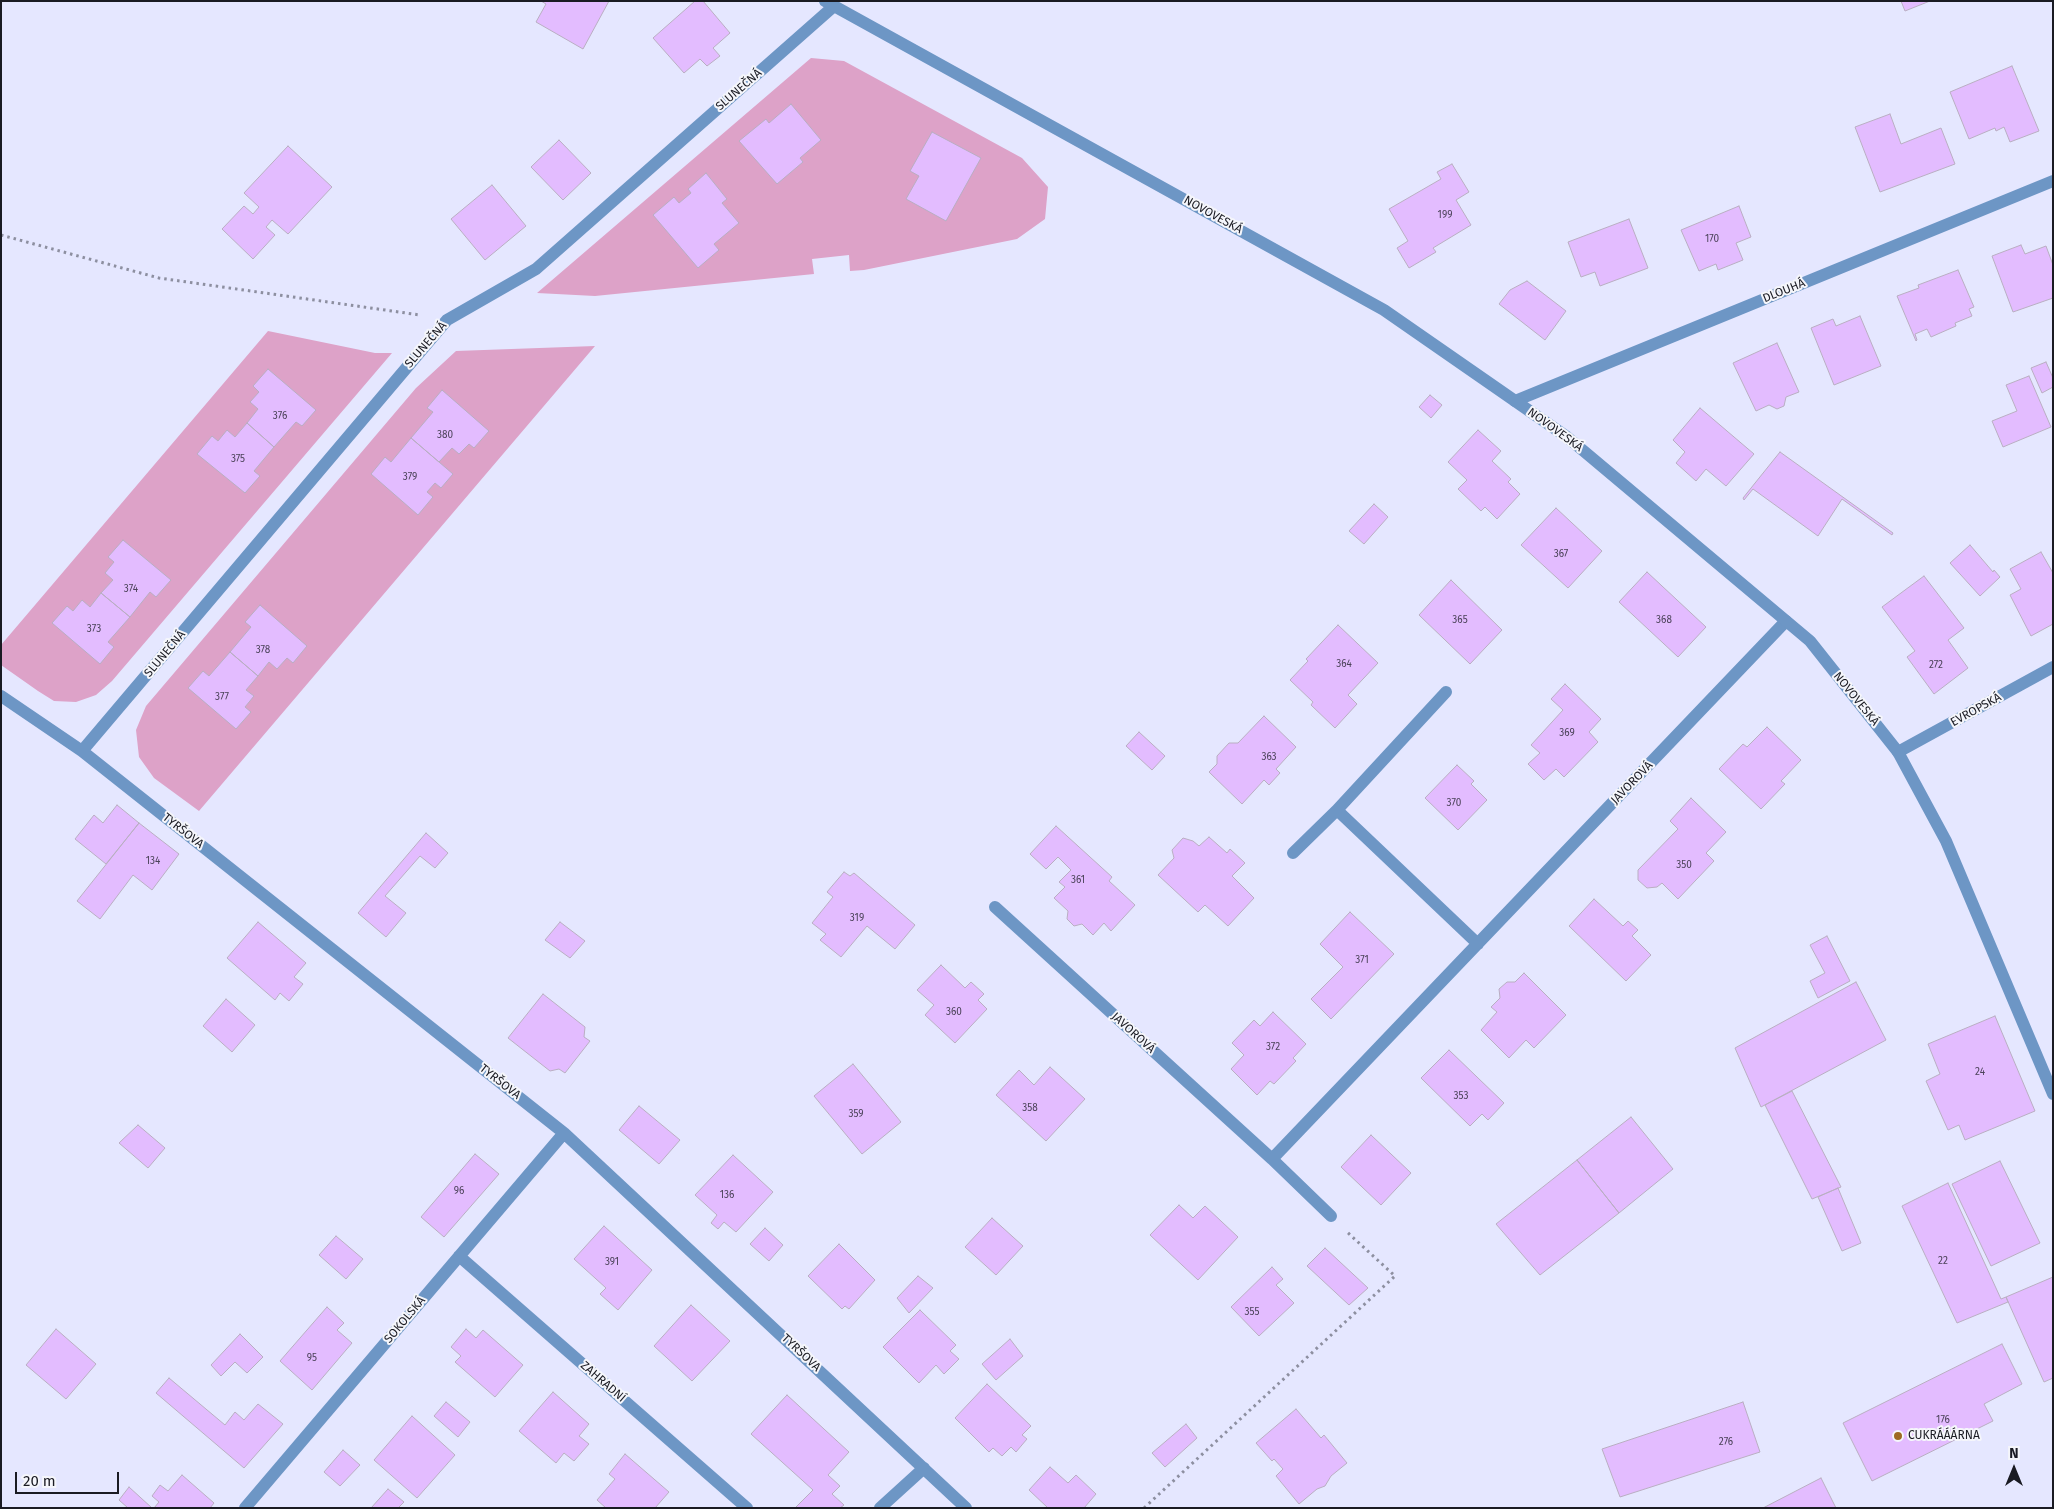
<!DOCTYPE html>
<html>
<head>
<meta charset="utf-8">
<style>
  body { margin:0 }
  #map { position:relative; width:2054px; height:1509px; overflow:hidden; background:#e5e7ff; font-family:"Fira Sans",sans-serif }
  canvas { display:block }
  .frame { position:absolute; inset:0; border:2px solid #1a1b23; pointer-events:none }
  .north { position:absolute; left:1989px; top:1444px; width:50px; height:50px; -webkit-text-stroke:4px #f5f6fb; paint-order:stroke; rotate:0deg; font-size:14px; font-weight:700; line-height:20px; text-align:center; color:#1a1b23 }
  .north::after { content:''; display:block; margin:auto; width:18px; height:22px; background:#1a1b23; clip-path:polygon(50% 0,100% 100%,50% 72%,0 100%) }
  .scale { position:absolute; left:15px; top:1472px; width:104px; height:22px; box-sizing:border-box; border:2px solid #1a1b23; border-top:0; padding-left:6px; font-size:15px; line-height:18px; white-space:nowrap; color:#1a1b23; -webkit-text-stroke:4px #f5f6fb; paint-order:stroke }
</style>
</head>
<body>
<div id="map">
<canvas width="2054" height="1509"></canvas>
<div class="frame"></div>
<div class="north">N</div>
<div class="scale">20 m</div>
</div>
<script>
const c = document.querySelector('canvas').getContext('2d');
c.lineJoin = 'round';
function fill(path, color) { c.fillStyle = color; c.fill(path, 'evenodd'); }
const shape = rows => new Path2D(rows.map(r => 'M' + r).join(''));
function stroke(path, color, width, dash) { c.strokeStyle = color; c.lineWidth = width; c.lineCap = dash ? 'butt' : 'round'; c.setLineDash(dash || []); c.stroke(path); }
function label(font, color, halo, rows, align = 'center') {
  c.font = font + ' "Fira Sans",sans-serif'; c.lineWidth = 4; c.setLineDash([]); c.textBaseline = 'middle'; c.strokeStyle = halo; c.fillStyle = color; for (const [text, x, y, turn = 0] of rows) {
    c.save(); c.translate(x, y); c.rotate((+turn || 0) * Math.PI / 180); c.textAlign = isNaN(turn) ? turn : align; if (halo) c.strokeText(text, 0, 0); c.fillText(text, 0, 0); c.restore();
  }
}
const green = shape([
  [811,58,844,61,1022,158,1048,187,1045,219,1017,239,864,270,850,271,849,255,812,259,814,274,595,296,537,293],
  [268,331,375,353,392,353,112,681,96,695,76,702,54,701,38,691,1,665,1,645],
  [595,346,199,811,154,778,139,757,136,730,146,706,416,388,456,351]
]);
const building = shape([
  [541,1,609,1,583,49,536,22,546,4,541,1],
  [695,1,703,1,730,33,713,48,720,56,707,66,700,59,684,73,653,38,695,1],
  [1901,1,1930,1,1905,11,1901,1],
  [2012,66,2039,131,2010,142,2004,127,1996,131,1995,128,1969,139,1950,92,2012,66],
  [791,104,821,140,800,158,803,162,777,184,739,141,766,119,769,123,791,104],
  [1890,114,1901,144,1941,128,1955,164,1880,192,1855,127,1890,114],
  [932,132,981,158,946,221,906,199,919,176,910,171,932,132],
  [559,140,591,173,563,200,531,167,559,140],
  [288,146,332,187,288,234,272,220,266,227,275,235,253,259,222,229,244,206,253,214,259,207,244,193,288,146],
  [1452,164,1469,192,1456,200,1471,225,1433,248,1436,252,1409,268,1397,248,1408,241,1389,209,1441,179,1437,172,1452,164],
  [706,173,727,199,722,203,739,223,714,244,719,250,698,268,653,215,674,197,679,203,691,193,688,189,706,173],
  [492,185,526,226,485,260,451,219,492,185],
  [1739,206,1751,237,1736,243,1743,260,1718,270,1716,264,1699,271,1681,230,1739,206],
  [1629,219,1648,268,1600,286,1595,272,1581,277,1568,242,1629,219],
  [2021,245,2025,254,2046,246,2053,265,2053,298,2013,312,1992,256,2021,245],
  [1958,270,1974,307,1969,309,1972,316,1955,323,1956,326,1931,337,1927,329,1915,334,1917,340,1916,341,1897,296,1919,288,1918,285,1958,270],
  [1527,281,1566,311,1545,340,1499,304,1510,290,1527,281],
  [1860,316,1881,366,1834,385,1811,328,1833,319,1836,326,1860,316],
  [1777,343,1799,392,1786,397,1784,406,1777,409,1769,405,1756,411,1733,363,1777,343],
  [2046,362,2053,378,2053,387,2042,393,2031,368,2046,362],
  [268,369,316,410,302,426,296,422,274,447,247,423,258,409,250,402,259,392,253,386,268,369],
  [2029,376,2051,427,2003,447,1992,421,2017,411,2006,385,2029,376],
  [442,390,489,431,474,448,469,444,459,454,452,448,439,462,411,438,433,412,427,408,442,390],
  [1430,395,1442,405,1431,418,1419,407,1430,395],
  [1700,408,1754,454,1726,486,1706,469,1696,481,1676,463,1685,452,1673,440,1700,408],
  [247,423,274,447,254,471,260,476,245,493,197,454,212,436,218,441,227,430,235,437,247,423],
  [1478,430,1501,451,1492,461,1511,479,1508,482,1520,494,1497,519,1485,507,1481,511,1458,489,1467,480,1448,462,1478,430],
  [411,438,453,474,441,488,435,483,427,492,433,497,418,515,371,474,385,457,391,462,411,438],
  [1780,452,1893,533,1892,535,1842,499,1818,536,1753,489,1744,500,1743,498,1780,452],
  [1374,504,1388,517,1364,544,1349,531,1374,504],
  [1556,508,1602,551,1568,588,1521,545,1556,508],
  [123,540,171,580,156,597,150,592,130,617,101,593,113,580,105,573,114,562,108,557,123,540],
  [1970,545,1993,572,1994,570,2000,577,1980,596,1950,563,1970,545],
  [2041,552,2053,573,2053,624,2031,636,2010,595,2021,589,2010,569,2041,552],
  [1647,572,1706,627,1678,657,1619,602,1647,572],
  [1924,576,1964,628,1948,640,1968,668,1934,694,1907,657,1915,651,1882,607,1924,576],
  [1451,580,1502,630,1470,664,1419,615,1451,580],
  [101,593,130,617,108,642,114,647,100,664,52,623,67,606,73,611,82,600,90,607,101,593],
  [260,605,307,646,293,663,287,658,277,669,269,662,258,676,230,652,251,627,245,622,260,605],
  [1338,625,1378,663,1348,695,1357,704,1335,728,1311,705,1313,702,1290,680,1308,661,1306,659,1338,625],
  [230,652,258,676,246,690,254,696,245,707,251,712,236,729,188,688,203,671,209,676,230,652],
  [1565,684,1601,719,1589,732,1598,742,1564,777,1556,769,1544,780,1528,764,1540,753,1531,745,1563,710,1551,699,1565,684],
  [1264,716,1296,747,1276,769,1280,773,1269,785,1264,780,1242,804,1209,772,1217,764,1217,756,1229,743,1238,743,1264,716],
  [1767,727,1801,760,1781,781,1785,784,1761,809,1719,769,1743,744,1747,747,1767,727],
  [1139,732,1165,756,1152,770,1126,746,1139,732],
  [1457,765,1474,781,1471,784,1487,800,1458,830,1425,798,1457,765],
  [1691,798,1726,832,1706,853,1714,861,1678,899,1662,883,1657,887,1647,888,1638,880,1638,870,1678,829,1670,821,1691,798],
  [117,805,139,823,106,864,75,839,94,815,103,823,117,805],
  [139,823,179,854,152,890,133,875,100,919,77,901,139,823],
  [1056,826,1112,877,1109,881,1135,905,1111,931,1104,923,1093,935,1082,924,1074,926,1067,919,1068,911,1054,898,1065,887,1059,882,1071,870,1058,857,1046,869,1030,854,1056,826],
  [426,833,448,853,435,868,420,856,385,896,406,913,386,937,358,913,426,833],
  [1209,837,1227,853,1230,849,1245,863,1232,876,1254,898,1228,926,1205,905,1198,912,1158,875,1174,858,1172,850,1183,838,1193,841,1199,846,1209,837],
  [844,872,850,876,854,873,915,925,895,949,867,926,841,957,820,940,826,934,812,923,833,897,827,892,844,872],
  [1594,899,1623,926,1628,921,1638,930,1632,936,1651,955,1626,981,1569,926,1594,899],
  [1350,912,1394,954,1331,1019,1311,999,1343,967,1320,944,1350,912],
  [258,922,306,963,294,977,303,984,289,1001,280,993,275,1000,227,958,258,922],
  [560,922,585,941,570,958,545,940,560,922],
  [1827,936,1850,981,1818,998,1810,981,1825,973,1810,945,1827,936],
  [941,965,965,988,971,982,984,994,978,1000,987,1009,955,1043,925,1015,934,1005,917,990,941,965],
  [1524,973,1566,1015,1534,1048,1526,1040,1509,1058,1481,1030,1497,1012,1491,1007,1500,998,1499,989,1507,982,1515,982,1524,973],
  [1856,982,1886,1040,1761,1107,1735,1048,1856,982],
  [543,994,585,1027,584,1037,590,1041,565,1073,559,1069,550,1071,508,1038,543,994],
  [226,999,255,1025,232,1052,203,1026,226,999],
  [1273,1012,1306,1044,1293,1058,1296,1061,1274,1084,1270,1081,1257,1095,1231,1069,1244,1055,1232,1043,1254,1020,1260,1026,1273,1012],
  [1995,1016,2035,1111,1965,1140,1959,1125,1948,1130,1926,1081,1940,1074,1928,1044,1995,1016],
  [1449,1050,1504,1103,1488,1120,1482,1114,1470,1126,1421,1078,1449,1050],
  [853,1064,901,1122,862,1154,814,1096,853,1064],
  [1050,1067,1085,1099,1046,1141,996,1095,1019,1070,1034,1085,1050,1067],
  [1792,1091,1841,1187,1812,1199,1765,1105,1792,1091],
  [639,1106,680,1140,659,1164,619,1130,639,1106],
  [1631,1117,1673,1169,1619,1213,1577,1160,1631,1117],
  [138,1125,165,1148,148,1168,119,1143,138,1125],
  [1371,1135,1411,1173,1381,1205,1341,1167,1371,1135],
  [475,1154,499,1174,444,1237,421,1217,475,1154],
  [733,1155,773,1192,736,1232,724,1222,718,1229,711,1223,717,1215,695,1195,733,1155],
  [1577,1160,1619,1213,1540,1275,1496,1224,1577,1160],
  [2000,1161,2040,1243,1991,1266,1952,1184,2000,1161],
  [1948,1183,2001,1299,2006,1297,2008,1302,1957,1323,1902,1206,1948,1183],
  [1838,1188,1861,1243,1842,1251,1818,1197,1838,1188],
  [1179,1205,1193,1218,1205,1206,1238,1237,1198,1280,1150,1235,1179,1205],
  [992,1218,1023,1246,996,1275,965,1247,992,1218],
  [604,1226,652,1270,618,1310,600,1294,606,1288,574,1259,604,1226],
  [765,1228,783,1245,769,1261,750,1244,765,1228],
  [336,1236,363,1259,346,1279,319,1255,336,1236],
  [839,1244,875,1280,849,1309,845,1306,842,1309,808,1276,839,1244],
  [1325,1248,1368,1288,1349,1305,1307,1266,1325,1248],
  [1272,1267,1283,1279,1276,1285,1294,1303,1259,1336,1231,1307,1272,1267],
  [918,1276,933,1288,909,1313,897,1298,918,1276],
  [2053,1277,2053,1378,2044,1382,2006,1297,2053,1277],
  [691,1305,730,1341,692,1381,654,1346,691,1305],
  [327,1307,344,1323,337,1330,352,1343,312,1390,280,1361,327,1307],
  [920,1310,956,1345,950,1351,959,1359,944,1374,936,1365,919,1383,883,1347,920,1310],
  [56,1329,96,1364,66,1399,26,1365,56,1329],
  [466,1329,476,1338,483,1330,523,1365,495,1397,455,1362,461,1356,451,1347,466,1329],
  [240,1334,263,1357,247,1373,235,1362,221,1376,211,1365,240,1334],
  [1010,1339,1023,1356,996,1380,982,1364,1010,1339],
  [2002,1344,2022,1384,1984,1404,1993,1421,1872,1481,1843,1423,2002,1344],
  [169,1378,225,1425,235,1412,244,1420,258,1404,283,1424,244,1468,156,1393,169,1378],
  [987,1384,1031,1426,1022,1435,1027,1439,1016,1452,1011,1447,1002,1456,993,1448,989,1452,955,1418,987,1384],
  [553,1392,589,1424,579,1436,589,1444,574,1461,564,1453,556,1463,519,1431,553,1392],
  [787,1395,849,1452,828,1475,840,1486,832,1494,844,1505,840,1508,795,1508,813,1490,751,1434,787,1395],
  [446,1402,470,1422,458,1437,434,1416,446,1402],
  [1743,1402,1760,1452,1620,1497,1602,1449,1743,1402],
  [1296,1409,1321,1438,1324,1435,1347,1463,1331,1476,1325,1486,1317,1489,1299,1504,1276,1476,1283,1469,1274,1459,1272,1461,1256,1443,1296,1409],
  [412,1416,455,1455,417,1498,374,1460,412,1416],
  [1186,1424,1197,1438,1165,1467,1152,1453,1186,1424],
  [343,1450,360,1465,340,1486,324,1472,343,1450],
  [625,1454,669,1492,655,1508,606,1508,597,1500,615,1479,609,1474,625,1454],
  [1050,1467,1068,1483,1076,1475,1096,1494,1084,1508,1048,1508,1029,1490,1050,1467],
  [182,1475,214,1503,210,1508,154,1508,159,1502,152,1496,160,1485,168,1491,182,1475],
  [1821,1478,1836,1508,1763,1508,1821,1478],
  [129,1487,152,1508,128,1508,119,1500,129,1487],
  [388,1489,404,1502,398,1508,371,1508,388,1489]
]);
const path = shape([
  [1,235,159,278,420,315],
  [1144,1508,1395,1276,1347,1232]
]);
const minor = shape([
  [1515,401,2053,181],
  [1446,692,1337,810,1478,944],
  [1,696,82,751,564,1133,966,1508],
  [82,751,447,320,536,269,834,6],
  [1898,752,2053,667],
  [1293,853,1337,810],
  [995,907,1272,1159,1786,621],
  [1272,1159,1331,1216],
  [459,1256,747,1508],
  [245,1508,564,1133],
  [880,1508,924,1468]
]);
const tertiary = shape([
  [825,1,1384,310,1567,437,1810,641,1898,752,1946,841,2053,1094]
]);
const markers = [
  [1898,1436,5,"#9e6922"]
];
const numberNames = [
  ["199",1445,215],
  ["170",1712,239],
  ["376",280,416],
  ["380",445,435],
  ["375",238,459],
  ["379",410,477],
  ["367",1561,554],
  ["374",131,589],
  ["365",1460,620],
  ["368",1664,620],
  ["373",94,629],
  ["378",263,650],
  ["364",1344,664],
  ["272",1936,665],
  ["377",222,697],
  ["369",1567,733],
  ["363",1269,757],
  ["370",1454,803],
  ["134",153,861],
  ["350",1684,865],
  ["361",1078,880],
  ["319",857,918],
  ["371",1362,960],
  ["360",954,1012],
  ["372",1273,1047],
  ["24",1980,1072],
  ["353",1461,1096],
  ["358",1030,1108],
  ["359",856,1114],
  ["96",459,1191],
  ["136",727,1195],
  ["22",1943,1261],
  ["391",612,1262],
  ["355",1252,1312],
  ["95",312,1358],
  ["176",1943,1420],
  ["276",1726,1442]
];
const streetNames = [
  ["SLUNEČNÁ",739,90,-41],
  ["NOVOVESKÁ",1213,215,29],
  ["DLOUHÁ",1784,291,-22],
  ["SLUNEČNÁ",426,345,-49],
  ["NOVOVESKÁ",1555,430,36],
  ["SLUNEČNÁ",165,654,-50],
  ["NOVOVESKÁ",1856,699,51],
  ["EVROPSKÁ",1976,710,-29],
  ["JAVOROVÁ",1632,783,-46],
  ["TYRŠOVA",183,831,38],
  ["JAVOROVÁ",1133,1033,42],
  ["TYRŠOVA",500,1082,38],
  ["SOKOLSKÁ",405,1320,-50],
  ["TYRŠOVA",801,1353,43],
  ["ZAHRADNÍ",603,1382,41]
];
const poiNames = [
  ["CUKRÁÁÁRNA",1908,1436]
];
fill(green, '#dda2c8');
fill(building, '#e3bcff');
stroke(building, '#b9aec2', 1);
stroke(path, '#8d8fa0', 3, [2.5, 4]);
stroke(minor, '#6d96c5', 12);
stroke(tertiary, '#6d96c5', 12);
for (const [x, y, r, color] of markers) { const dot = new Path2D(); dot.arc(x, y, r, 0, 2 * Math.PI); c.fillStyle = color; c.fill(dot); stroke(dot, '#f5f6fb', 2); }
label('10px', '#4c435a', null, numberNames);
label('12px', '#1a1b23', '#f5f6fb', streetNames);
label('12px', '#1a1b23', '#f5f6fb', poiNames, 'left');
</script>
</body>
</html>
